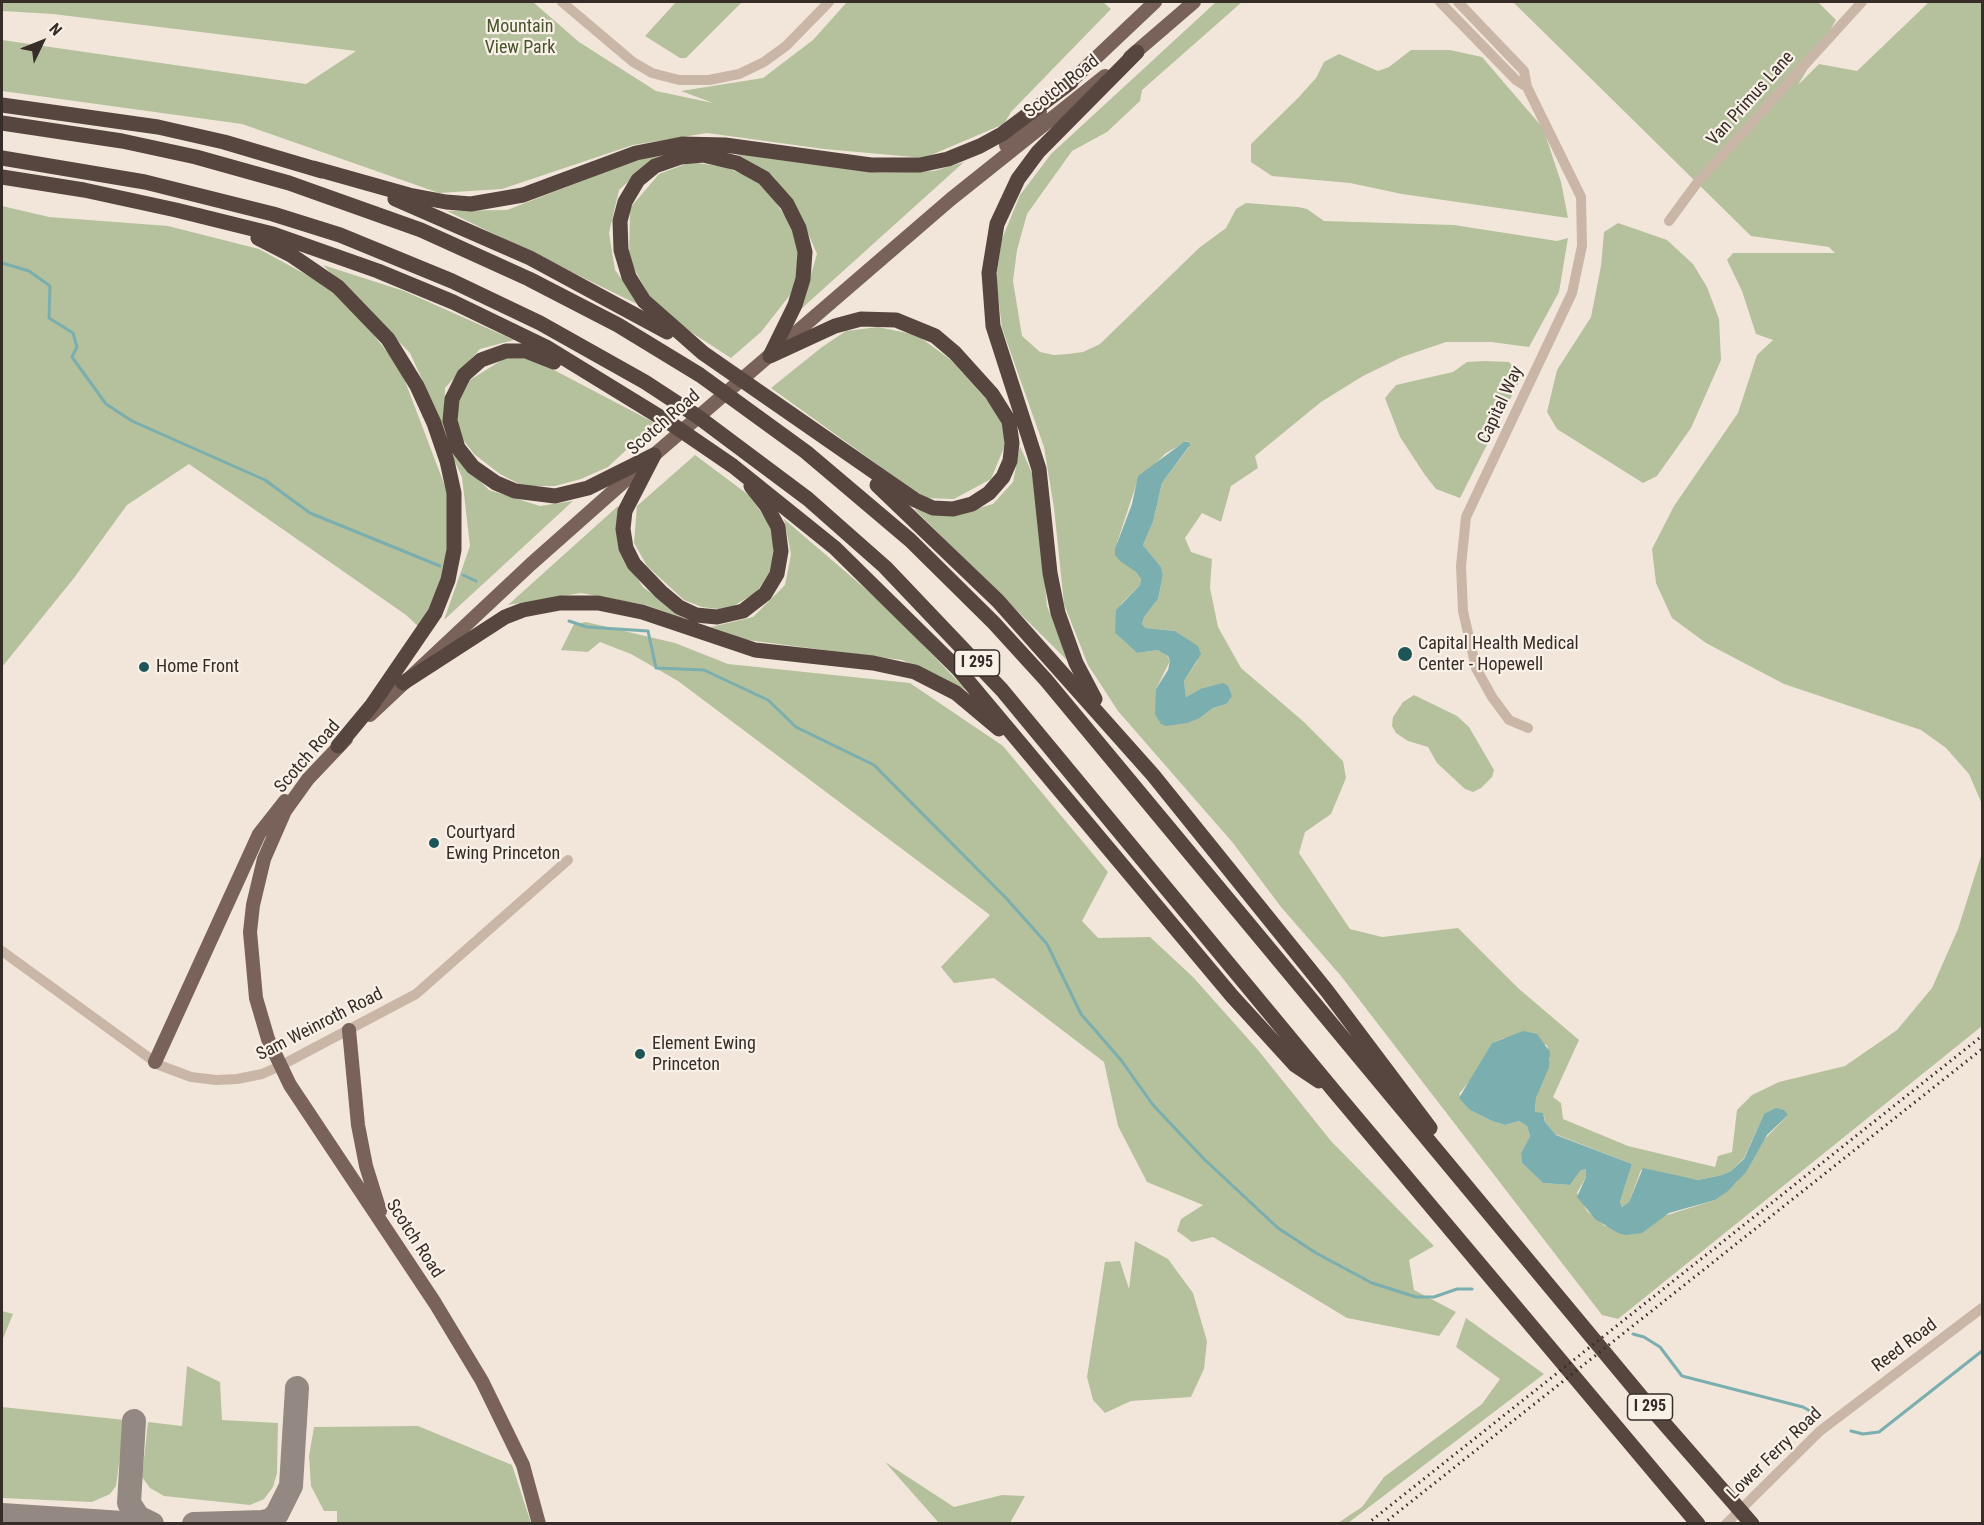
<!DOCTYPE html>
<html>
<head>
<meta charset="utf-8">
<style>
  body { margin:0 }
  #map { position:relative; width:1984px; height:1525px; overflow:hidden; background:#f2e6db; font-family:"Roboto Condensed",sans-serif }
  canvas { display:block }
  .frame { position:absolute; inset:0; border:3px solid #362c28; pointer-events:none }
  .north { position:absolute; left:12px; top:12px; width:60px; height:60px; -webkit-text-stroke:4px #f9f1e8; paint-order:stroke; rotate:47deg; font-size:16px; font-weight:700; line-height:24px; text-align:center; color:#362c28 }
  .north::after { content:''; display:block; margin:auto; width:21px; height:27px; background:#362c28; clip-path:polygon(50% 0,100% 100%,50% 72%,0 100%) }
</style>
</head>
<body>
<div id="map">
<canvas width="1984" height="1525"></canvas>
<div class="frame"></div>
<div class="north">N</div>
</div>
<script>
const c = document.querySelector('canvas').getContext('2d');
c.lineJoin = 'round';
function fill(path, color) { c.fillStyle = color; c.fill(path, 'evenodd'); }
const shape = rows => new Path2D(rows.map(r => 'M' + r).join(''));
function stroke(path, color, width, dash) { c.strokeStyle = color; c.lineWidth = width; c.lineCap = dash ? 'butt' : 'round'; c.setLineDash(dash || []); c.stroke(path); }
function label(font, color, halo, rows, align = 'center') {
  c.font = font + ' "Roboto Condensed",sans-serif'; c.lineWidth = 4.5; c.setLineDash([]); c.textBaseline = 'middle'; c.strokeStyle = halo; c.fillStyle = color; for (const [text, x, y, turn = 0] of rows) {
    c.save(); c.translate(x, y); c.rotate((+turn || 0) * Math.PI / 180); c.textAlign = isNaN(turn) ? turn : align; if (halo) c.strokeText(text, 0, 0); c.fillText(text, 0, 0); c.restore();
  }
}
const green = shape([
  [2,2,533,2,579,42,656,91,713,103,681,91,763,78,813,40,847,2,1103,2,1111,9,1011,112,1004,124,924,158,824,149,707,133,633,145,502,189,439,193,242,124,2,91,2,40,306,84,356,51,53,14,2,11],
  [676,2,742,2,686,58,680,58,645,36],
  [1216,2,1242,2,1142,90,1140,101,1107,132,1072,151,1027,214,1017,250,1013,281,1022,336,1040,352,1054,355,1068,354,1083,352,1100,344,1199,248,1226,228,1236,209,1246,203,1298,207,1307,209,1324,221,1454,225,1557,241,1568,238,1559,292,1529,347,1491,342,1446,342,1402,357,1363,376,1321,402,1255,456,1258,468,1231,486,1221,522,1202,513,1185,538,1191,552,1212,559,1210,588,1218,627,1241,668,1304,722,1343,761,1346,778,1331,814,1305,832,1299,853,1350,929,1382,937,1458,928,1518,988,1579,1040,1553,1097,1561,1103,1563,1119,1628,1146,1715,1167,1718,1156,1732,1152,1737,1110,1752,1095,1779,1082,1845,1066,1897,1030,1932,988,1958,929,1982,853,1982,1026,1618,1319,1602,1315,1341,976,1281,907,1233,843,1118,711,1088,665,1064,604,1054,508,1044,447,1002,328,996,278,1002,239,1020,195,1051,154],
  [1188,441,1189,447,1162,483,1153,522,1143,545,1161,567,1163,575,1158,599,1144,617,1142,624,1144,628,1175,631,1198,647,1197,661,1184,681,1186,697,1200,689,1226,704,1213,708,1200,718,1156,689,1170,661,1165,652,1158,650,1137,653,1115,633,1121,604,1140,585,1141,579,1117,543,1137,482,1166,453],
  [1504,1038,1547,1045,1550,1059,1536,1098,1535,1113,1544,1115,1545,1122,1555,1134,1632,1164,1620,1202,1622,1207,1629,1202,1641,1170,1698,1180,1722,1175,1731,1171,1744,1158,1764,1114,1788,1115,1760,1144,1737,1182,1715,1200,1664,1216,1605,1226,1587,1211,1577,1193,1586,1177,1586,1168,1581,1170,1570,1185,1543,1183,1522,1163,1521,1153,1530,1136,1527,1126,1519,1121,1505,1125,1492,1121,1470,1110,1459,1094,1472,1078,1492,1043],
  [1513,2,1818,2,1836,20,1798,85,1819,64,1857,71,1929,2,1982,2,1982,814,1981,802,1969,774,1946,748,1921,730,1784,684,1706,643,1672,618,1656,583,1652,549,1674,506,1738,413,1757,355,1773,340,1756,334,1742,291,1727,260,1733,253,1835,253,1829,247,1751,236],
  [1411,50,1450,50,1482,57,1543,128,1561,182,1568,218,1402,194,1350,183,1272,176,1251,162,1251,144,1298,98,1316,78,1324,62,1339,54,1378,71,1389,67],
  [674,151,642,169,619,190,609,233,615,270,641,306,447,211,507,210,636,160],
  [732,151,880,173,934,171,964,162,801,309,817,254,798,210,772,175],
  [691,162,725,167,757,180,773,198,792,227,801,267,790,295,761,332,731,358,683,327,650,298,629,259,630,208,659,174],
  [2,206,49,217,168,226,259,249,340,293,400,368,448,494,447,568,420,628,406,615,189,464,127,505,74,578,2,667],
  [1618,223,1667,240,1693,264,1707,287,1719,319,1721,360,1691,428,1657,476,1643,483,1557,429,1547,412,1557,370,1591,317,1601,266,1604,232],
  [323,265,404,291,514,340,480,349,445,388,444,427,410,353],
  [878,327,917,335,951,360,1002,417,1005,445,991,479,954,499,924,498,771,388,822,347,846,331],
  [505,358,533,359,655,423,608,467,581,479,555,486,523,486,500,474,474,454,458,433,457,405,470,380],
  [1485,361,1509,362,1522,376,1460,498,1436,489,1425,475,1400,437,1385,398,1396,385,1453,372,1467,362],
  [1020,446,1036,482,1047,606,1069,662,914,509,958,514,993,504,1013,482],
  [449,449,489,490,540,506,573,501,444,620,470,546,462,477],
  [695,455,750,496,775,533,771,570,756,593,726,610,702,607,684,600,647,566,634,543,637,506],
  [618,506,620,551,643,587,685,619,646,605,581,593,508,605],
  [784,519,889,609,966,690,902,660,747,640,711,627,753,617,785,585,791,554],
  [586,622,675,643,728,664,910,683,1003,746,1108,872,1082,921,1098,938,1150,937,1193,977,1258,1050,1331,1141,1434,1246,1409,1260,1414,1290,1456,1312,1439,1336,1347,1318,1213,1237,1192,1242,1177,1231,1181,1219,1203,1205,1147,1182,1118,1126,1104,1062,994,978,954,983,941,967,990,915,678,681,631,654,600,642,588,652,561,650,574,624],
  [1414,695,1457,716,1469,727,1494,770,1492,777,1481,788,1473,792,1465,789,1437,763,1428,747,1408,741,1396,733,1392,726,1393,717,1403,702],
  [1135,1241,1168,1259,1193,1293,1207,1341,1204,1369,1191,1397,1131,1401,1105,1413,1093,1400,1087,1377,1105,1262,1120,1261,1129,1289],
  [2,1311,13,1314,2,1341],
  [1466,1318,1544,1374,1348,1523,1338,1523,1362,1507,1384,1477,1482,1404,1500,1379,1456,1347],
  [187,1366,220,1382,222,1420,278,1423,277,1473,273,1487,264,1499,250,1505,164,1496,150,1488,142,1477,148,1422,182,1426],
  [2,1407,125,1420,116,1486,110,1494,92,1502,2,1498],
  [418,1426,512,1465,531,1523,337,1523,337,1511,324,1511,311,1486,309,1456,314,1427],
  [885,1462,954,1507,1002,1495,1025,1496,1010,1523,939,1523]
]);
const water = shape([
  [1184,442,1189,442,1190,445,1162,483,1153,522,1143,545,1161,567,1163,575,1158,599,1144,617,1142,624,1145,628,1175,631,1198,646,1201,654,1184,681,1186,697,1200,689,1223,683,1228,686,1232,696,1226,704,1213,708,1200,718,1187,723,1166,726,1161,724,1155,714,1156,689,1168,670,1170,661,1168,656,1158,650,1137,653,1115,633,1116,610,1140,585,1141,579,1136,572,1120,561,1115,555,1115,549,1132,504,1138,476],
  [1523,1031,1537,1034,1550,1052,1549,1067,1536,1098,1535,1112,1543,1113,1545,1122,1556,1135,1632,1164,1620,1202,1622,1207,1629,1202,1643,1168,1698,1180,1722,1175,1731,1171,1744,1159,1764,1114,1776,1108,1784,1110,1788,1115,1767,1135,1746,1172,1728,1191,1715,1200,1669,1213,1642,1233,1626,1235,1618,1233,1595,1219,1577,1197,1586,1177,1586,1169,1581,1170,1570,1185,1543,1183,1522,1163,1521,1153,1530,1136,1527,1126,1519,1121,1505,1125,1492,1121,1470,1110,1459,1098,1492,1043]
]);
const stream = shape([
  [2,263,29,271,50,286,49,318,73,333,77,347,72,357,106,404,132,421,265,480,310,513,440,566],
  [463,575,476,581],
  [569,621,587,627,648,631,656,668,704,670,768,700,796,727,874,765,1006,898,1047,944,1081,1014,1121,1060,1153,1105,1204,1159,1278,1228,1316,1253,1372,1283,1416,1297,1434,1297,1457,1289,1472,1289],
  [1633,1334,1644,1337,1660,1347,1682,1376,1803,1407,1819,1416],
  [1851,1431,1863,1434,1879,1432,1982,1351]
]);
const taxiway = shape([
  [134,1421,129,1503,138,1517,152,1524],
  [2,1515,138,1524],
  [194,1524,263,1522,271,1520,277,1514,291,1486,297,1388]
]);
const minor = shape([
  [562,2,633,62,652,73,679,80,709,80,739,74,764,62,786,46,829,2],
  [1440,2,1516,80,1527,87],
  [1458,2,1524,71,1527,87,1581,197,1582,246,1572,293,1466,517,1461,566,1463,611,1476,668,1492,697,1509,720,1528,728],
  [1669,221,1697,183,1862,2],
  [2,951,159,1065,191,1077,216,1080,237,1079,262,1074,280,1066,416,994,568,860],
  [1726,1524,1820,1431,1982,1308]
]);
const major = shape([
  [1130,57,1194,2],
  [1064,88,1155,2],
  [1006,145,1040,112],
  [370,715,531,564,654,455,951,199,1105,76],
  [346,739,308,779,285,811,264,859,253,905,250,932,256,998,268,1039,290,1085,435,1303,482,1381,523,1465,539,1524],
  [349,1030,358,1125,366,1166,380,1211],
  [155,1062,259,834,285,801]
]);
const highway = shape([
  [2,105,158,127,224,142,322,171],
  [2,123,122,141,196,157,289,183,421,230,529,279,618,325,700,375,806,452,910,540,994,623,1046,680,1649,1406,1752,1524],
  [703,155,737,163,764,178,787,204,799,228,805,252,803,279,795,305,770,356,835,326,861,319,896,320,935,336,955,353,992,394,1009,421,1012,443,1010,461,1003,477,989,493,972,504,953,509,933,508,915,500,703,353,644,301,629,277,621,250,620,221,625,202,638,180,655,166,681,157,703,155],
  [2,158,145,182,273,214,340,235,452,281,540,323,645,382,697,416,808,499,885,567,1002,690,1334,1091,1698,1524],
  [313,168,409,195,446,202,471,204,523,195,636,153,682,144,725,145,871,165,920,165,948,159,980,146,1002,134,1071,82],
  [2,177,84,190,176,210,273,234,378,271,453,302,546,347,673,425,733,466,835,548,958,669,1232,996,1295,1065,1319,1081],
  [395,199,530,258,667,332],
  [258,238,291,255,338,287,388,339,417,386,434,423,447,461,454,493,454,550,448,580,435,613,372,705,338,746],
  [554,362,526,351,506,351,481,360,464,375,452,399,450,421,458,448,473,467,496,483,515,491,555,496,588,488,654,455],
  [654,455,625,511,623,529,626,548,634,564,661,592,679,607,696,615,717,617,743,611,765,594,777,574,781,551,778,527,766,505,751,486],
  [877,485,998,601,1153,775,1327,991,1430,1128],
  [403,683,505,617,523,610,560,603,598,603,642,612,755,650,873,663,915,672,956,693,999,729],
  [1095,699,1076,663,1058,613,1050,573,1039,469,993,326,989,273,997,224,1018,179,1038,152,1137,52]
]);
const rail = shape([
  [1367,1524,1982,1036],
  [1383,1524,1982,1049]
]);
const markers = [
  [1405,654,8,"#1e5657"],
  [144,667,6,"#1e5657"],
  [434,843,6,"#1e5657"],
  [640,1054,6,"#1e5657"]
];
const shields = [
  [977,663,45],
  [1650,1407,45]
];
const shieldNames = [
  ["I 295",977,663],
  ["I 295",1650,1407]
];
const parkNames = [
  ["Mountain",520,27],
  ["View Park",520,48]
];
const streetNames = [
  ["Scotch Road",1062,87,-38],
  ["Van Primus Lane",1751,99,-48],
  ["Capital Way",1501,405,-65],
  ["Scotch Road",664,423,-41],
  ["Scotch Road",308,757,-49],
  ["Sam Weinroth Road",320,1025,-27],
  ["Scotch Road",414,1239,57],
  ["Reed Road",1905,1346,-37],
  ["Lower Ferry Road",1775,1454,-44]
];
const poiNames = [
  ["Capital Health Medical",1418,644],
  ["Center - Hopewell",1418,665],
  ["Home Front",156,667],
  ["Courtyard",446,833],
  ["Ewing Princeton",446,854],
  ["Element Ewing",652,1044],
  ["Princeton",652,1065]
];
fill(green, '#b5c19c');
fill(water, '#7baeae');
stroke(stream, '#7baeae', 3);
stroke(taxiway, '#948982', 24);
stroke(minor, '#cab6a7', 10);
stroke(major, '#786259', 14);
stroke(highway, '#57463f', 15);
stroke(rail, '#362c28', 3, [1.5, 4.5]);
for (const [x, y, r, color] of markers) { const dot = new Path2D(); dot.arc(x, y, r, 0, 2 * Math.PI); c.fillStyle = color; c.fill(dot); stroke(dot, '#f9f1e8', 2); }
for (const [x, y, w] of shields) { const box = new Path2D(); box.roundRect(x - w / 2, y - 13, w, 26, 4.5); c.fillStyle = '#f9f1e8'; c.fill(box); stroke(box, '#362c28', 1.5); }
label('bold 16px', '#362c28', null, shieldNames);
label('18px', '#47542c', '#f9f1e8', parkNames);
label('18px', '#362c28', '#f9f1e8', streetNames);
label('18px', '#362c28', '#f9f1e8', poiNames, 'left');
</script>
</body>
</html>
